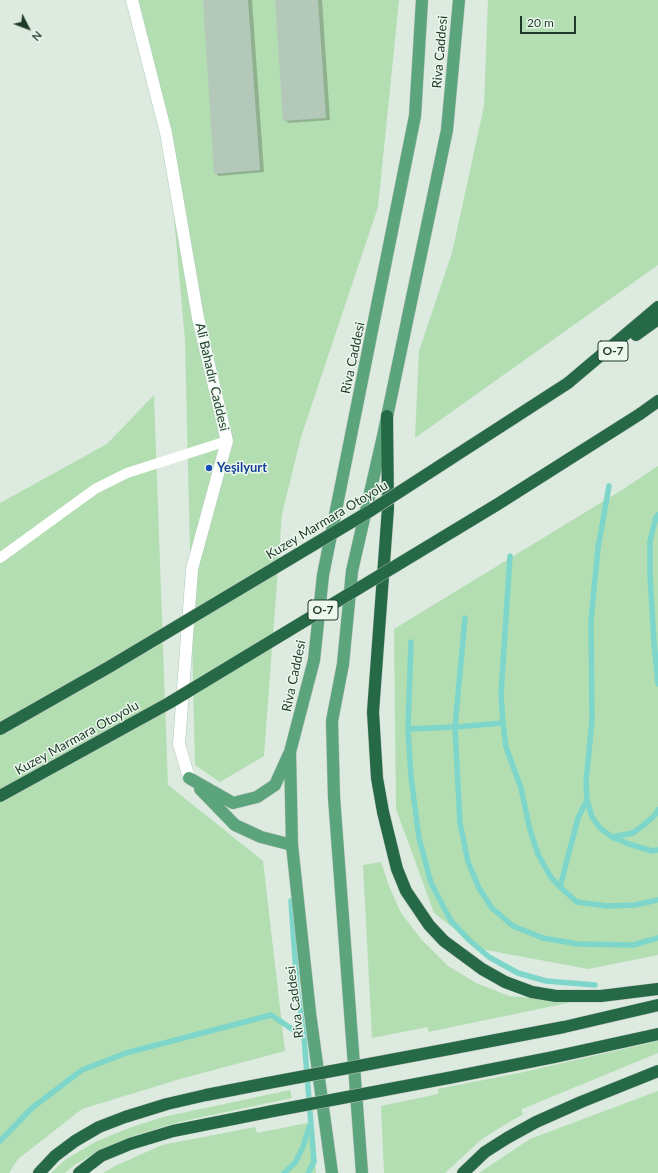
<!DOCTYPE html>
<html>
<head>
<meta charset="utf-8">
<style>
  body { margin:0 }
  #map { position:relative; width:658px; height:1173px; overflow:hidden; background:#dceadf; font-family:Lato,sans-serif }
  canvas { display:block }
  .north { position:absolute; left:8px; top:8px; width:40px; height:40px; -webkit-text-stroke:3px #ecf7ee; paint-order:stroke; rotate:132deg; font-size:11px; font-weight:700; line-height:16px; text-align:center; color:#1d3a29 }
  .north::after { content:''; display:block; margin:auto; width:14px; height:18px; background:#1d3a29; clip-path:polygon(50% 0,100% 100%,50% 72%,0 100%) }
  .scale { position:absolute; left:520px; top:16px; width:56px; height:18px; box-sizing:border-box; border:2px solid #1d3a29; border-top:0; padding-left:5px; font-size:12px; line-height:14px; white-space:nowrap; color:#1d3a29; -webkit-text-stroke:3px #ecf7ee; paint-order:stroke }
</style>
</head>
<body>
<div id="map">
<canvas width="658" height="1173"></canvas>
<div class="north">N</div>
<div class="scale">20 m</div>
</div>
<script>
const c = document.querySelector('canvas').getContext('2d');
c.lineJoin = 'round';
function fill(path, color) { c.fillStyle = color; c.fill(path, 'evenodd'); }
const shape = rows => new Path2D(rows.map(r => 'M' + r).join(''));
function stroke(path, color, width, dash) { c.strokeStyle = color; c.lineWidth = width; c.lineCap = dash ? 'butt' : 'round'; c.setLineDash(dash || []); c.stroke(path); }
function label(font, color, halo, rows, align = 'center') {
  c.font = font + ' Lato,sans-serif'; c.lineWidth = 3; c.setLineDash([]); c.textBaseline = 'middle'; c.strokeStyle = halo; c.fillStyle = color; for (const [text, x, y, turn = 0] of rows) {
    c.save(); c.translate(x, y); c.rotate((+turn || 0) * Math.PI / 180); c.textAlign = isNaN(turn) ? turn : align; if (halo) c.strokeText(text, 0, 0); c.fillText(text, 0, 0); c.restore();
  }
}
const green = shape([
  [133,0,399,0,378,207,301,437,282,514,264,756,220,782,195,765,185,340,164,106],
  [488,0,658,0,658,265,415,438,419,351,452,253,484,106],
  [154,395,168,785,263,861,285,1051,180,1079,82,1109,18,1159,9,1173,0,1173,0,503,107,444],
  [658,466,658,955,588,969,481,949,434,913,396,809,394,629,625,488],
  [381,862,389,886,401,913,422,940,448,966,476,983,509,996,567,1001,568,1003,428,1032,428,1027,372,1038,363,865],
  [658,1041,658,1053,522,1109,522,1113,524,1114,509,1122,482,1139,445,1173,384,1173,381,1106,438,1094,438,1089,524,1072],
  [290,1090,292,1098,179,1122,133,1136,103,1149,74,1165,65,1173,51,1173,66,1159,97,1141,132,1127,163,1117],
  [658,1091,658,1173,479,1173,530,1139],
  [312,1122,316,1173,103,1173,115,1166,162,1145,255,1127,257,1133]
]);
const shadow = shape([
  [204,0,252,0,264,172,219,176,215,173],
  [276,0,322,0,330,120,289,123,284,120]
]);
const stream = shape([
  [609,486,598,548,591,621,592,721,586,782,587,800,592,817,600,828,612,837,629,844,652,851,658,850],
  [658,515,656,517,650,541,650,575,654,643,658,684],
  [510,556,501,694,503,723,506,747,521,788,530,830,538,854,550,876,560,887,577,902,607,906,635,905,658,900],
  [465,618,455,727,460,823,468,862,479,888,492,908,513,926,543,938,578,944,633,945,658,938],
  [411,642,408,729,411,777,419,838,431,883,451,921,469,940,489,957,518,973,546,981,595,985],
  [408,729,455,727,503,723],
  [612,837,633,833,645,824,655,815,658,810],
  [560,887,578,818,587,800],
  [291,901,297,987,304,1037,314,1162,308,1173],
  [0,1141,32,1108,82,1070,126,1053,271,1015,304,1037],
  [284,1173,295,1163,303,1147,309,1127]
]);
const building = shape([
  [203,0,248,0,260,170,214,174],
  [275,0,318,0,326,118,283,121]
]);
const service = shape([
  [0,558,95,489,127,473,227,441]
]);
const secondary = shape([
  [132,0,166,133,198,318,227,441,192,569,179,744,189,778]
]);
const primary = shape([
  [189,778,233,803,257,797,275,785,289,754],
  [200,789,235,825,261,837,292,845],
  [332,1173,310,1013,292,845,290,752,314,660,323,575,415,116,422,0],
  [362,1173,334,797,332,721,343,664,352,571,383,436,447,130,459,0]
]);
const motorway = shape([
  [636,335,658,319],
  [568,383,658,307],
  [640,414,658,401],
  [387,416,388,508,373,712,377,778,383,812,397,869,406,891,429,925,444,941,482,969,505,982,532,992,556,996,601,996,658,989],
  [449,1049,564,1027,658,1005],
  [448,1078,554,1057,658,1034],
  [39,1173,55,1156,75,1141,99,1127,125,1117,167,1104,206,1095,268,1083],
  [79,1173,101,1156,130,1144,173,1131,273,1111],
  [463,1173,485,1152,507,1138,536,1122,581,1102,658,1071]
]);
const motorwayBridge = shape([
  [0,729,109,667,370,511,568,383],
  [0,796,169,703,498,504,640,414],
  [268,1083,449,1049],
  [273,1111,448,1078]
]);
const markers = [
  [209,468,4,"#1a4fb4"]
];
const shields = [
  [613,351,30],
  [323,610,30]
];
const shieldNames = [
  ["O-7",613,351],
  ["O-7",323,610]
];
const streetNames = [
  ["Riva Caddesi",440,52,-85],
  ["Riva Caddesi",353,358,-78],
  ["Ali Bahadır Caddesi",212,377,77],
  ["Kuzey Marmara Otoyolu",327,520,-31],
  ["Riva Caddesi",294,676,-78],
  ["Kuzey Marmara Otoyolu",77,738,-29],
  ["Riva Caddesi",295,1002,-97]
];
const transitNames = [
  ["Yeşilyurt",217,468]
];
fill(green, '#b3deb2');
fill(shadow, '#0003');
stroke(stream, '#7dd6c9', 5.5);
fill(building, '#b4c8ba');
stroke(secondary, '#aecbb8', 13);
stroke(primary, '#c0c8c3', 13);
stroke(motorway, '#c0c8c3', 13);
stroke(service, '#fff', 10);
stroke(secondary, '#fff', 12);
stroke(primary, '#5ca47c', 12);
stroke(motorway, '#266947', 12);
stroke(motorwayBridge, '#c0c8c3', 13, []);
stroke(motorwayBridge, '#266947', 12);
for (const [x, y, r, color] of markers) { const dot = new Path2D(); dot.arc(x, y, r, 0, 2 * Math.PI); c.fillStyle = color; c.fill(dot); stroke(dot, '#ecf7ee', 1.5); }
for (const [x, y, w] of shields) { const box = new Path2D(); box.roundRect(x - w / 2, y - 10, w, 20, 3); c.fillStyle = '#ecf7ee'; c.fill(box); stroke(box, '#1d3a29', 1); }
label('bold 12px', '#1d3a29', null, shieldNames);
label('13px', '#1d3a29', '#ecf7ee', streetNames);
label('bold 13px', '#164399', '#ecf7ee', transitNames, 'left');
</script>
</body>
</html>
